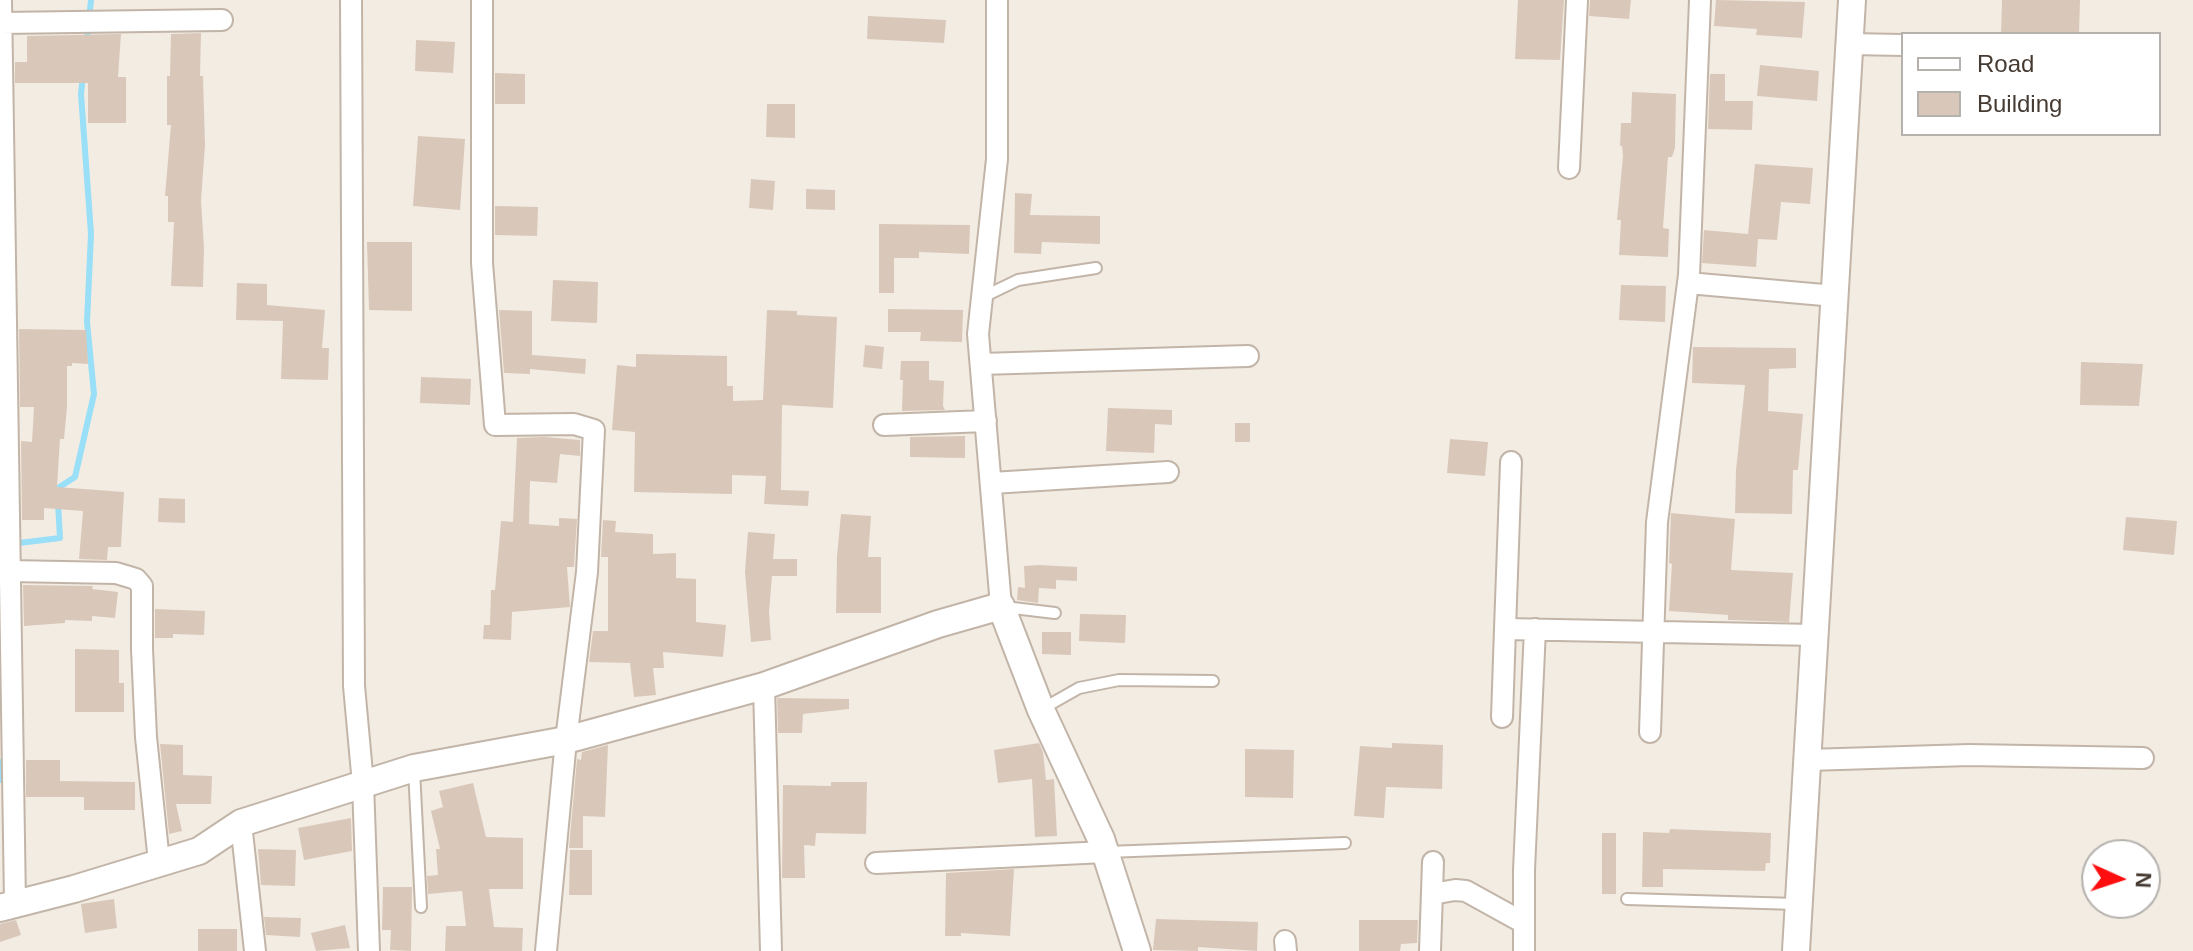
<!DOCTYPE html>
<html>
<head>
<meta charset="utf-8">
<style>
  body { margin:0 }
  #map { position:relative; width:2193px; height:951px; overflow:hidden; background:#f3ece3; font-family:Helvetica,sans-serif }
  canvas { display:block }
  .legend { position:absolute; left:1901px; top:32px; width:260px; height:104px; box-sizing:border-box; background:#fff; border:2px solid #b5b1ad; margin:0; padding:10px 14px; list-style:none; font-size:24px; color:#463b33 }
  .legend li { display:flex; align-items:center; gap:16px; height:40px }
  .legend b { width:40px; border:2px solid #b5b1ad }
  .north { position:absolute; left:2081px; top:839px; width:80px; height:80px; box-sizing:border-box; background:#fff; border:2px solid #b5b1ad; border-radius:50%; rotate:93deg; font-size:22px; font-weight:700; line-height:32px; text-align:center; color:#463b33 }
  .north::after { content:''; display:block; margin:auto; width:28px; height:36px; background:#ff0e10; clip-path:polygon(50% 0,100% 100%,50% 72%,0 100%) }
</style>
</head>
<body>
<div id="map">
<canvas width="2193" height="951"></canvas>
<ul class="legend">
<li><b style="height:10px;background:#fff"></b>Road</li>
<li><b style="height:22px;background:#d9c8ba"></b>Building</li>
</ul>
<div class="north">N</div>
</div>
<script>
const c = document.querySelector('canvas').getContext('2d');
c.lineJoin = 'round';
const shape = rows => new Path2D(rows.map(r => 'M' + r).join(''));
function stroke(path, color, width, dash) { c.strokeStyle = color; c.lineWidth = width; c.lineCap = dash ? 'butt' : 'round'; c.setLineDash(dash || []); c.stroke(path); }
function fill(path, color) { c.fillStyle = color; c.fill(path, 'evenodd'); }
const stream = shape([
  [87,40,91,0],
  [58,492,58,488,75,477,94,394,87,322,91,234,81,94,83,75],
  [11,544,60,538,58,503],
  [0,762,0,780]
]);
const building = shape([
  [1518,0,1564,0,1560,60,1515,59],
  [1590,0,1631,0,1629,19,1589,16],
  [1716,0,1805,2,1802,38,1756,35,1757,29,1714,26],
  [2002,0,2080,0,2079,34,2001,34],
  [868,16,946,20,944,43,867,39],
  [201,33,200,76,203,76,205,145,201,200,204,248,203,287,171,286,174,222,168,222,168,196,165,196,171,125,167,125,167,76,170,76,171,34],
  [121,34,118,77,126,77,126,123,88,123,88,83,15,83,15,62,27,62,27,36],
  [416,40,455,42,453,73,415,71],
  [1760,65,1819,71,1817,101,1757,96],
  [495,73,525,74,525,104,495,104],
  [1710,74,1725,74,1725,101,1753,101,1752,130,1708,129],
  [1632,92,1676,94,1675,148,1672,157,1668,157,1663,228,1669,229,1668,257,1619,255,1621,220,1617,220,1623,156,1622,146,1620,146,1621,123,1631,123],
  [767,104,795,104,795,138,766,137],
  [418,136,465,139,460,210,413,206],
  [1755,164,1813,168,1810,204,1781,202,1777,240,1758,239,1756,267,1702,263,1704,230,1748,234],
  [751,179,775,181,773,210,749,208],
  [806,189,835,190,835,210,806,209],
  [1015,193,1032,194,1030,215,1100,216,1100,244,1042,242,1041,254,1014,253],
  [495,206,538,207,537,236,495,235],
  [879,224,970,225,969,254,919,252,919,258,894,258,894,293,879,293],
  [367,242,412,242,412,311,369,310],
  [553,280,598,282,597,323,551,321],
  [237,283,267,284,267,305,325,310,322,348,329,348,328,380,281,379,283,321,236,320],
  [1621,285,1666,286,1665,322,1619,320],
  [888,309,963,310,962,342,920,341,921,332,888,332],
  [499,310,532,311,532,355,586,359,585,374,530,369,530,374,504,373],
  [767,310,797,311,797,315,837,317,833,408,782,405,781,490,809,491,808,506,764,504,766,476,732,475,732,494,634,492,635,432,612,430,617,365,636,367,636,354,727,356,727,386,733,386,733,401,763,400],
  [19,329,86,330,88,364,72,363,72,366,67,366,67,407,64,439,60,439,57,487,124,492,121,547,108,547,107,560,79,559,83,511,44,508,44,520,22,520,21,441,32,442,34,407,20,407],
  [865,345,884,347,882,369,863,367],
  [1693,347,1796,348,1796,368,1769,369,1768,411,1803,414,1798,470,1793,470,1792,514,1735,513,1736,470,1745,385,1692,383],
  [901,361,929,361,929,380,944,381,943,406,945,410,902,411,903,380,900,380],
  [2081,362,2143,364,2139,406,2080,405],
  [421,377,471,379,470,405,420,403],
  [1108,408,1172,410,1172,425,1155,424,1154,453,1106,451],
  [1235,423,1250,423,1250,442,1235,442],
  [965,436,965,458,910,457,910,437],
  [544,437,580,440,580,456,560,454,557,483,530,481,529,524,559,526,559,518,577,519,574,567,567,567,570,607,512,612,511,640,483,639,484,625,490,625,491,590,495,590,501,521,513,522,517,438],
  [1450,439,1488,442,1485,476,1447,473],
  [159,498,185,499,185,523,158,522],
  [1671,513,1735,519,1731,570,1793,573,1789,622,1732,620,1728,620,1728,615,1669,611,1672,564,1669,563],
  [841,514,871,516,868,557,881,557,881,613,836,613,837,556],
  [2126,517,2177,521,2174,555,2123,550],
  [603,520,616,521,615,532,653,534,653,554,676,553,676,578,696,579,696,622,726,625,723,657,663,652,664,668,653,668,656,695,634,697,630,663,589,662,593,631,608,631,608,557,601,557],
  [748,532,775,534,773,559,797,559,797,576,772,576,769,612,771,640,751,642,745,572],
  [1039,565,1077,567,1077,581,1056,580,1056,589,1039,588,1038,603,1017,600,1018,587,1025,588,1024,566],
  [23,585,93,586,92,589,118,592,115,618,92,616,92,621,65,620,65,623,24,626],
  [155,609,205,611,204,635,173,634,173,638,155,638],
  [1080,614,1126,615,1125,643,1079,641],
  [1042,632,1071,632,1071,655,1042,654],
  [75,649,119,650,119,683,124,683,124,712,75,712],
  [777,698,849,699,849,709,803,714,802,733,778,733],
  [1039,743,1043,752,1046,780,1054,779,1057,836,1035,837,1032,779,998,783,994,750],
  [1392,743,1443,745,1442,789,1386,787,1384,818,1354,816,1360,746,1392,748],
  [160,744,183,745,183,775,212,776,211,804,176,804,182,831,169,834],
  [608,745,605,817,583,816,583,848,569,848,577,759,581,760,582,752],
  [1245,749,1294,750,1293,798,1245,797],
  [26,760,60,760,60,781,135,782,135,810,84,810,84,797,26,797],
  [831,782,867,782,866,834,816,833,815,846,804,845,805,878,782,878,783,785,831,786],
  [473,783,486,837,523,838,523,889,489,889,494,927,523,928,522,951,445,951,446,926,466,926,462,891,428,894,427,876,438,875,436,849,440,849,431,811,443,807,439,791],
  [351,818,352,851,304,860,298,828],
  [1670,829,1771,833,1770,863,1766,863,1765,871,1663,869,1663,887,1642,887,1643,832,1669,833],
  [1602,833,1616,833,1616,894,1602,894],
  [258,849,296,850,295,886,261,885],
  [570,850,592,850,592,895,569,895],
  [1014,869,1010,936,961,933,961,936,945,936,946,873],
  [383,887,412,887,411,951,390,950,391,930,382,930],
  [114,899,117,928,85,933,81,904],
  [264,917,301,918,300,937,266,935],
  [1156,919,1258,922,1257,951,1198,947,1198,951,1153,950],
  [16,920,21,935,0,942,0,924],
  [1359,920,1418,920,1417,943,1401,944,1400,951,1359,951],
  [345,925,350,948,316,951,311,933],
  [198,929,237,929,237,951,198,951]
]);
const service = shape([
  [983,297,1018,280,1096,268],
  [1005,613,1013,608,1055,613],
  [1042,709,1079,688,1119,680,1213,681],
  [414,770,421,907],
  [1107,852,1345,843],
  [1627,899,1797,904]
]);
const minor = shape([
  [1,0,15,903],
  [351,0,354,686,363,784,369,951],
  [482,0,482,263,495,425,574,424,594,430,587,572,566,740,546,951],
  [997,0,997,159,978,334,1001,606],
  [1,23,222,20],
  [1849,44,1903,45],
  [1569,168,1577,0],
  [1688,283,1835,296],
  [981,364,1248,356],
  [884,425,986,421],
  [1511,462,1505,629,1815,635],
  [992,483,1168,472],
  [10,571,116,573,136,579,142,586,142,649,146,737,159,862],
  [764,686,771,951],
  [1502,717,1505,629],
  [1650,732,1657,522,1689,275,1700,0],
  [1808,760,1969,755,2143,758],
  [241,823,255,951],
  [876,863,1105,852],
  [1432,894,1455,890,1466,891,1524,923],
  [1285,941,1286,951],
  [1430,951,1433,862],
  [1524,951,1524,870,1535,629]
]);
const tertiary = shape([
  [0,908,74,889,199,851,241,823,414,768,566,740,764,686,938,624,1001,606,1041,710,1101,839,1137,951],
  [1796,951,1852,0]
]);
stroke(stream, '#98dff7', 6);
fill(building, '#d9c8ba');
stroke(service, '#c2b5a8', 14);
stroke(minor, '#c2b5a8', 24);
stroke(tertiary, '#c2b5a8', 30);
stroke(service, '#fff', 10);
stroke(minor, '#fff', 20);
stroke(tertiary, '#fff', 26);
</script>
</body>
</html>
